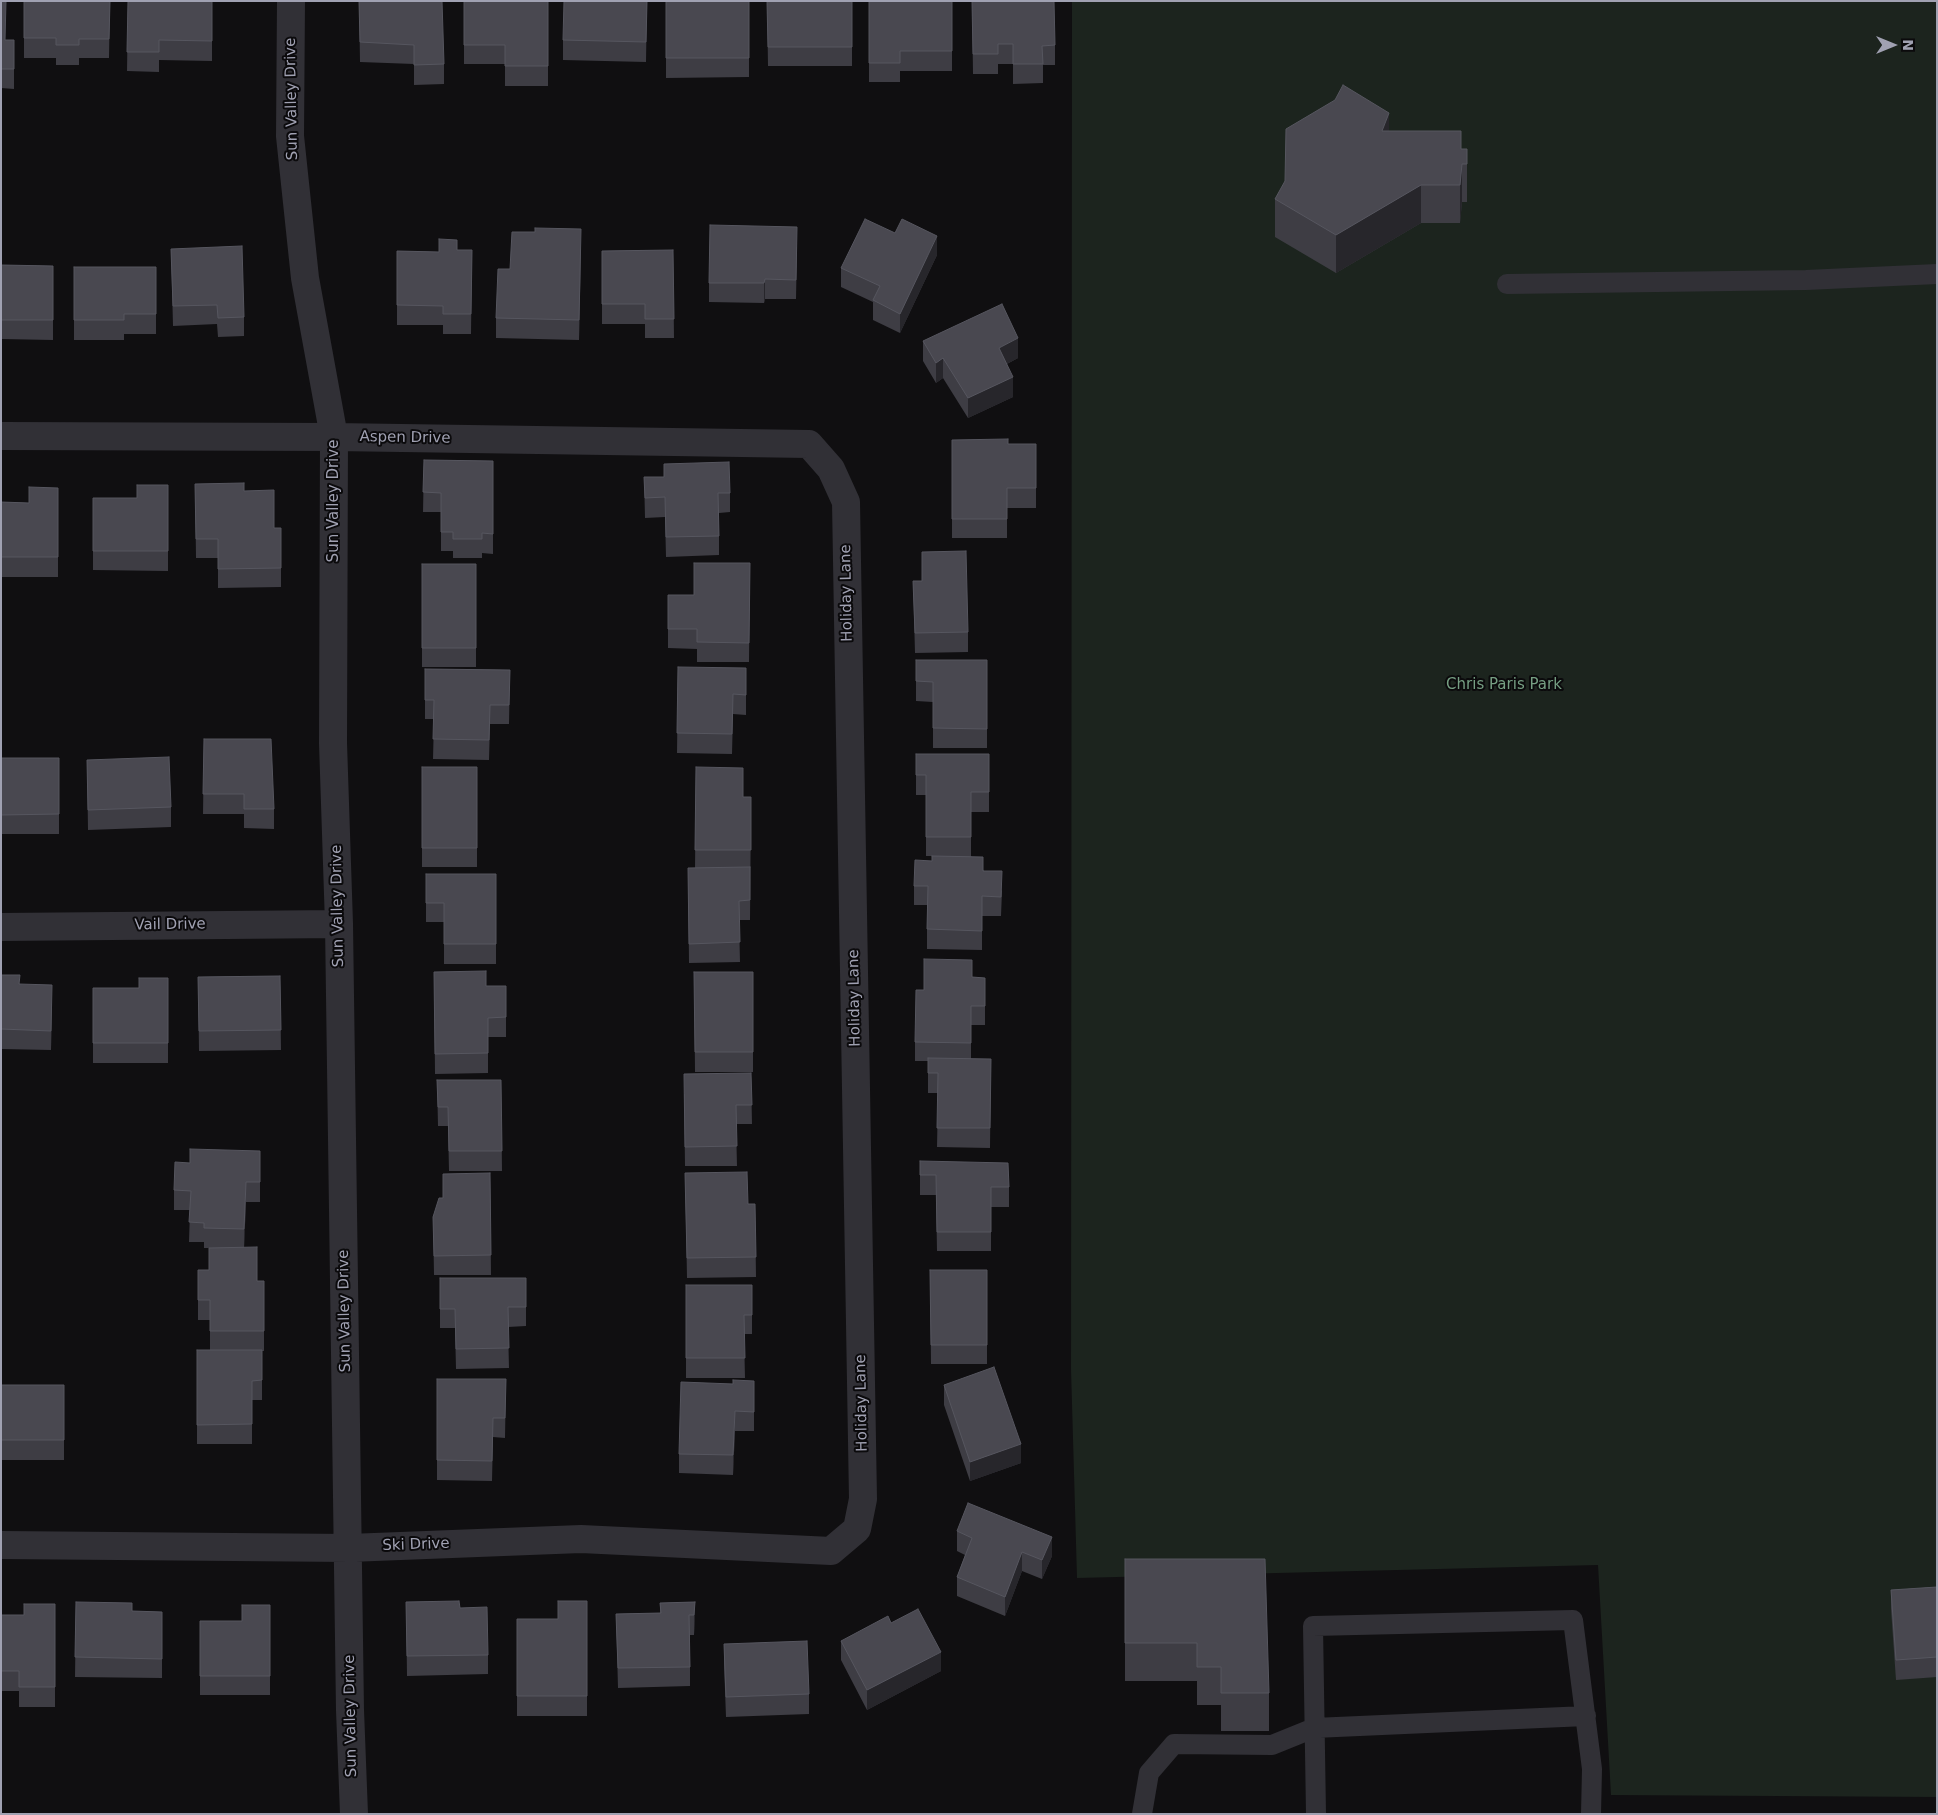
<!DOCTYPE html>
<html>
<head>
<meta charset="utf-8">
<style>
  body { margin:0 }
  #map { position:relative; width:1938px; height:1815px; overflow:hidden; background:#100f11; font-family:"DejaVu Sans",sans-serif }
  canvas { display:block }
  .frame { position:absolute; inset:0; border:2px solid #a0a1b2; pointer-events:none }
  .north { position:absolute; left:1868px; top:20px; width:50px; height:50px; -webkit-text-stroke:4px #0b0a0c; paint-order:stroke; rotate:90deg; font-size:14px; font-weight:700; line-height:20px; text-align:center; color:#a0a1b2 }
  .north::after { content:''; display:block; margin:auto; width:18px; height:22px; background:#a0a1b2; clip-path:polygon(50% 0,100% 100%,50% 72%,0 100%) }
</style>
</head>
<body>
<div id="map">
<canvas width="1938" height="1815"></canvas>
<div class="frame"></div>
<div class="north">N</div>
</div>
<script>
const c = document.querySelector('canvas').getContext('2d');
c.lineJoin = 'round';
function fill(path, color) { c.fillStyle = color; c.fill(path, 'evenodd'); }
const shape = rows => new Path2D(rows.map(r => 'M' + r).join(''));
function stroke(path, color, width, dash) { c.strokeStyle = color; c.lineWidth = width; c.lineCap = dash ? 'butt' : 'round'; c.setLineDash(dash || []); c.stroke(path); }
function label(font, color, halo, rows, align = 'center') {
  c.font = font + ' "DejaVu Sans",sans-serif'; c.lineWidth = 4; c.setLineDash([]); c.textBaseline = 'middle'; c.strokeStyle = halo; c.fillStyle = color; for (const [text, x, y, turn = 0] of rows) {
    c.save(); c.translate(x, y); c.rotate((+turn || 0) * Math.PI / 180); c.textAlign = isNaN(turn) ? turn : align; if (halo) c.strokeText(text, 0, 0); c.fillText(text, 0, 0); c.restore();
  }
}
const green = shape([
  [1072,1,1937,1,1937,1797,1611,1795,1598,1565,1077,1578,1071,1369]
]);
const lane = shape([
  [1507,284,1806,280,1937,274],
  [1142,1814,1149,1773,1174,1744,1272,1745,1314,1728,1586,1716],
  [1316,1814,1313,1626,1573,1620,1592,1769,1591,1814]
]);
const street = shape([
  [291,1,290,136,305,278,334,437,333,743,339,924,350,1710,354,1814],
  [1,436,334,437,809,444,831,469,846,502,863,1499,857,1529,831,1551,581,1539,349,1548,1,1545],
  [1,927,339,924]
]);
const wall = shape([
  [1,1,5,40,14,40,14,89,1,88],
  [24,1,110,1,109,58,79,58,79,65,56,65,56,58,24,58],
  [128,1,212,1,212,61,159,60,159,72,127,71],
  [359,1,444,64,444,84,414,85,414,64,360,62],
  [464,1,548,1,548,86,505,86,505,64,464,64],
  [647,1,646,62,563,60,563,40],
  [666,1,749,1,749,77,666,78],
  [767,1,852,1,852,66,768,66],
  [869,1,952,1,952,71,900,71,900,82,869,82],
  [972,1,1055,45,1055,65,1043,65,1043,83,1013,84,1013,64,998,64,998,74,973,74],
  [1389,131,1461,149,1467,149,1467,202,1462,202,1460,223,1421,223,1336,273,1275,237,1275,199],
  [797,247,796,299,765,299,764,303,709,302,709,283],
  [171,249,244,317,244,336,218,337,217,324,173,326],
  [581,249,579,340,496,338,496,318,510,269],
  [457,250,472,250,471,334,443,334,443,325,397,325,397,251,439,252],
  [673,250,674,338,645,338,645,324,602,324,602,251],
  [937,255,900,333,873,320,873,302,841,287,841,268],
  [1,265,53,266,53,340,1,339],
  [74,267,156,267,156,334,124,334,124,340,74,340],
  [923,341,1018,358,1007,364,1013,397,968,418,943,378,936,383,923,361],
  [952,440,1008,444,1036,444,1036,508,1007,508,1007,538,952,538],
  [424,460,493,461,493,554,482,553,482,558,453,558,453,551,441,551,441,512,423,512],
  [644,477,730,493,730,512,719,513,719,555,666,557,665,517,645,518],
  [195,484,244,491,274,528,281,528,281,587,218,588,218,558,196,558],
  [168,485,168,571,93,570,93,498,137,498],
  [58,488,58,577,1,577,1,502,29,503],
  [750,563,749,662,697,662,697,649,668,648,668,595,694,595],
  [422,564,476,564,476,667,422,667],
  [913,581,968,632,968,652,915,653],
  [987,660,987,748,933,748,933,702,916,701,916,681],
  [678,667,746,688,746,715,733,714,732,754,677,753],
  [425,669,510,670,509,724,490,724,489,760,433,759,434,719,425,719],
  [204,739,274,809,274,829,244,828,244,814,203,814],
  [916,754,989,754,989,812,971,812,971,856,1002,891,1001,916,982,916,982,950,927,949,927,905,914,905,914,886,932,861,932,856,926,856,926,795,916,795],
  [1,758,59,758,59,834,1,834],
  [87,760,171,807,171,827,88,830],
  [422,767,477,767,477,867,422,867],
  [696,767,743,797,751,797,750,920,739,920,740,962,689,963,688,868,695,868],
  [426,874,496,874,496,964,444,964,444,922,426,922],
  [434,972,486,986,506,986,506,1037,488,1037,488,1073,435,1074],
  [694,972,753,972,753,1072,695,1072],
  [1,975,20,984,52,1004,51,1050,1,1049],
  [280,976,281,1050,199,1051,198,977],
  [972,977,985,978,985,1025,971,1025,971,1059,991,1059,990,1148,937,1147,938,1093,928,1093,928,1061,915,1061,915,1042,924,990],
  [168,978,168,1063,93,1063,93,988,139,988],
  [751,1073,752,1124,736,1124,737,1166,685,1166,684,1094],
  [437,1080,501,1080,502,1171,449,1171,448,1126,438,1126],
  [260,1151,260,1202,246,1202,244,1248,257,1281,264,1281,264,1351,262,1351,262,1400,252,1400,252,1444,197,1444,197,1350,210,1350,210,1320,198,1320,198,1270,209,1270,211,1248,204,1248,204,1242,189,1242,190,1210,174,1210,174,1190],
  [920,1161,1009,1187,1009,1207,991,1207,991,1251,937,1251,936,1195,920,1195],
  [490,1173,491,1275,434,1275,433,1217,443,1198],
  [685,1173,748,1204,755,1204,756,1277,687,1278],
  [930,1270,987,1270,987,1364,931,1364],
  [440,1278,526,1278,526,1326,508,1327,509,1368,456,1369,455,1328,440,1328],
  [686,1285,752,1285,752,1334,744,1334,745,1378,686,1378],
  [437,1379,506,1379,505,1438,493,1437,492,1481,437,1480],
  [754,1381,754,1431,735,1431,733,1475,679,1473,679,1454,733,1384],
  [1,1385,64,1385,64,1460,1,1460],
  [944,1385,1021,1463,970,1481,944,1405],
  [957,1531,1052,1556,1042,1579,1022,1571,1005,1616,957,1596,957,1577,965,1555,957,1551],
  [1125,1559,1269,1693,1269,1731,1221,1731,1221,1705,1197,1705,1197,1681,1125,1681],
  [1937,1587,1937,1677,1896,1680,1891,1609,1891,1590],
  [587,1601,587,1716,517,1716,517,1619,558,1619],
  [76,1602,132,1611,162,1612,162,1678,75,1677],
  [406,1602,460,1608,488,1655,488,1674,407,1676],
  [695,1602,694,1635,690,1635,690,1686,618,1688,616,1614,660,1613,660,1603],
  [55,1604,55,1707,19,1707,19,1691,1,1691,1,1615,24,1615],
  [270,1605,270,1695,200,1695,200,1621,242,1621],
  [891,1623,941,1671,867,1710,841,1660,841,1641],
  [724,1644,809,1694,809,1714,726,1717,724,1664]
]);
const shadedWall = shape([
  [1389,113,1389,151,1382,131],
  [1462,164,1462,202,1460,223,1460,185],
  [1421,185,1421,223,1336,273,1336,235],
  [581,229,581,249,579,340,579,320],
  [937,236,937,255,900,333,900,314],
  [765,279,765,299,764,303,764,283],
  [1018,338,1018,358,999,368,999,348],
  [943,358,943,378,936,383,936,363],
  [1013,377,1013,397,968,418,968,398],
  [52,985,52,1004,51,1050,51,1031],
  [246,1182,246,1202,244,1249,244,1229],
  [735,1411,735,1431,733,1475,733,1455],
  [1021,1444,1021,1463,970,1481,970,1462],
  [1052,1537,1052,1556,1042,1579,1042,1560],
  [1022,1552,1022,1571,1005,1616,1005,1597],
  [695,1602,695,1622,694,1635,694,1615],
  [941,1652,941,1671,867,1710,867,1690]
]);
const building = shape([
  [1,1,6,1,5,40,14,40,14,69,1,69,1,1],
  [24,1,110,1,109,39,79,39,79,45,56,45,56,38,24,38,24,1],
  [128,1,212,1,212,41,159,40,159,52,127,52,128,1],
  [359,1,442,1,444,64,414,65,414,45,360,42,359,1],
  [464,1,548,1,548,66,505,66,505,45,464,45,464,1],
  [564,1,647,1,646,42,563,40,564,1],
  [666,1,749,1,749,58,666,58,666,1],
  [767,1,852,1,852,47,768,47,767,1],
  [869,1,952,1,952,51,900,51,900,63,869,63,869,1],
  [972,1,1054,1,1055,45,1042,46,1043,64,1013,64,1013,44,998,44,998,54,973,54,972,1],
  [1343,85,1389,113,1382,131,1461,131,1461,149,1467,149,1467,164,1462,164,1460,185,1421,185,1336,235,1275,199,1285,181,1286,129,1335,100,1343,85],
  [865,219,895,233,902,219,937,236,900,314,873,300,880,286,841,268,865,219],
  [710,225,797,227,796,280,765,279,764,283,709,283,710,225],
  [535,228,581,229,579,320,496,318,498,269,510,269,512,232,535,232,535,228],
  [439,239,457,240,457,250,472,250,471,314,443,314,443,306,397,305,397,251,439,252,439,239],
  [242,246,244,317,218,318,217,305,173,306,171,249,242,246],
  [673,250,674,319,645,319,645,304,602,304,602,251,673,250],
  [1,265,53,266,53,320,1,320,1,265],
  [74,267,156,267,156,314,124,314,124,320,74,320,74,267],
  [1002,304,1018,338,999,348,1013,377,968,398,943,358,936,363,923,341,1002,304],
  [1008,439,1008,444,1036,444,1036,488,1007,488,1007,519,952,519,952,440,1008,439],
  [424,460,493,461,493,534,482,533,482,539,453,539,453,532,441,532,441,493,423,492,424,460],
  [729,462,730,493,718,493,719,536,666,537,665,497,645,498,644,477,664,477,664,464,729,462],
  [244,483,244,491,274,490,274,528,281,528,281,568,218,569,218,539,196,539,195,484,244,483],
  [137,485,168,485,168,551,93,551,93,498,137,498,137,485],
  [29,487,58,488,58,557,1,557,1,502,29,503,29,487],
  [966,551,968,632,915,633,913,581,922,581,922,552,966,551],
  [694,563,750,563,749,643,697,642,697,629,668,629,668,595,694,595,694,563],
  [422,564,476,564,476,648,422,648,422,564],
  [916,660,987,660,987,729,933,728,933,682,916,681,916,660],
  [678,667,746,668,746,695,733,694,732,734,677,733,678,667],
  [425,669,510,670,509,705,490,705,489,740,433,739,434,700,425,700,425,669],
  [204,739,271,739,274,809,244,809,244,794,203,794,204,739],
  [916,754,989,754,989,792,971,792,971,837,926,837,926,775,916,775,916,754],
  [169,757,171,807,88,810,87,760,169,757],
  [1,758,59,758,59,814,1,815,1,758],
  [422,767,477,767,477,848,422,848,422,767],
  [696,767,743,768,743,797,751,797,751,850,695,850,696,767],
  [932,856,983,857,983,871,1002,871,1001,897,982,896,982,931,927,929,928,886,914,886,915,860,932,861,932,856],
  [750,867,750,900,739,901,740,942,689,944,688,868,750,867],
  [426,874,496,874,496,944,444,944,444,903,426,903,426,874],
  [924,959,972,960,972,977,985,978,985,1006,971,1006,971,1043,915,1042,916,990,924,990,924,959],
  [486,971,486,986,506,986,506,1017,488,1018,488,1053,435,1054,434,972,486,971],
  [694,972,753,972,753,1052,695,1052,694,972],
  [1,975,20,975,19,984,52,985,51,1031,1,1029,1,975],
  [280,976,281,1030,199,1031,198,977,280,976],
  [139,978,168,978,168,1043,93,1043,93,988,139,988,139,978],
  [928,1058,991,1059,990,1128,937,1128,938,1073,928,1073,928,1058],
  [751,1073,752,1105,736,1105,737,1146,685,1147,684,1074,751,1073],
  [437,1080,501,1080,502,1151,449,1151,448,1107,438,1107,437,1080],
  [190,1149,260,1151,260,1182,246,1182,244,1229,204,1228,204,1223,189,1222,191,1191,174,1190,175,1162,190,1163,190,1149],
  [920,1161,1008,1163,1009,1187,991,1187,991,1232,937,1232,936,1175,920,1175,920,1161],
  [747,1172,748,1204,755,1204,756,1257,687,1258,685,1173,747,1172],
  [490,1173,491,1255,434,1256,433,1217,439,1198,443,1198,443,1174,490,1173],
  [257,1247,257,1281,264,1281,264,1331,210,1331,210,1300,198,1300,198,1270,209,1270,209,1248,257,1247],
  [930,1270,987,1270,987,1345,931,1345,930,1270],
  [440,1278,526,1278,526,1307,508,1307,509,1348,456,1349,455,1309,440,1309,440,1278],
  [686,1285,752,1285,752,1315,744,1315,745,1358,686,1358,686,1285],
  [197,1350,262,1350,262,1380,252,1381,252,1424,197,1425,197,1350],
  [994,1367,1021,1444,970,1462,944,1385,994,1367],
  [437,1379,506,1379,505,1418,493,1418,492,1461,437,1460,437,1379],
  [733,1380,754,1381,754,1412,735,1411,733,1455,679,1454,681,1382,733,1384,733,1380],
  [1,1385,64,1385,64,1440,1,1440,1,1385],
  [968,1503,1052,1537,1042,1560,1022,1552,1005,1597,957,1577,972,1538,957,1531,968,1503],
  [1125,1559,1265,1559,1269,1693,1221,1693,1221,1667,1197,1667,1197,1643,1125,1643,1125,1559],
  [1937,1587,1937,1657,1896,1660,1891,1590,1937,1587],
  [459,1601,460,1608,487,1607,488,1655,407,1656,406,1602,459,1601],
  [558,1601,587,1601,587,1696,517,1696,517,1619,558,1619,558,1601],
  [76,1602,132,1603,132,1611,162,1612,162,1659,75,1657,76,1602],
  [695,1602,694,1615,689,1615,690,1667,618,1668,616,1614,661,1613,660,1603,695,1602],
  [24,1604,55,1604,55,1687,19,1687,19,1671,1,1671,1,1615,24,1615,24,1604],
  [242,1605,270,1605,270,1676,200,1676,200,1621,242,1621,242,1605],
  [918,1609,941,1652,867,1690,841,1641,888,1616,891,1623,918,1609],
  [807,1641,809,1694,726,1697,724,1644,807,1641]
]);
const streetNames = [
  ["Sun Valley Drive",292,99,-91],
  ["Aspen Drive",405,438,1],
  ["Sun Valley Drive",334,501,-90],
  ["Holiday Lane",847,593,-91],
  ["Sun Valley Drive",338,906,-91],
  ["Vail Drive",170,925,-1],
  ["Holiday Lane",855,998,-91],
  ["Sun Valley Drive",345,1311,-91],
  ["Holiday Lane",862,1403,-91],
  ["Ski Drive",416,1545,-2],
  ["Sun Valley Drive",351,1716,-91]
];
const parkNames = [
  ["Chris Paris Park",1504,685]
];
fill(green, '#1c241e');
stroke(lane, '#313036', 20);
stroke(street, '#313036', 28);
fill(wall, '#3e3d44');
fill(shadedWall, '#27262b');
fill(building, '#494850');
stroke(building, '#56565f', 1);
label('15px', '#a0a1b2', '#0b0a0c', streetNames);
label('15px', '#769f83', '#0b0a0c', parkNames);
</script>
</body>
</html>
